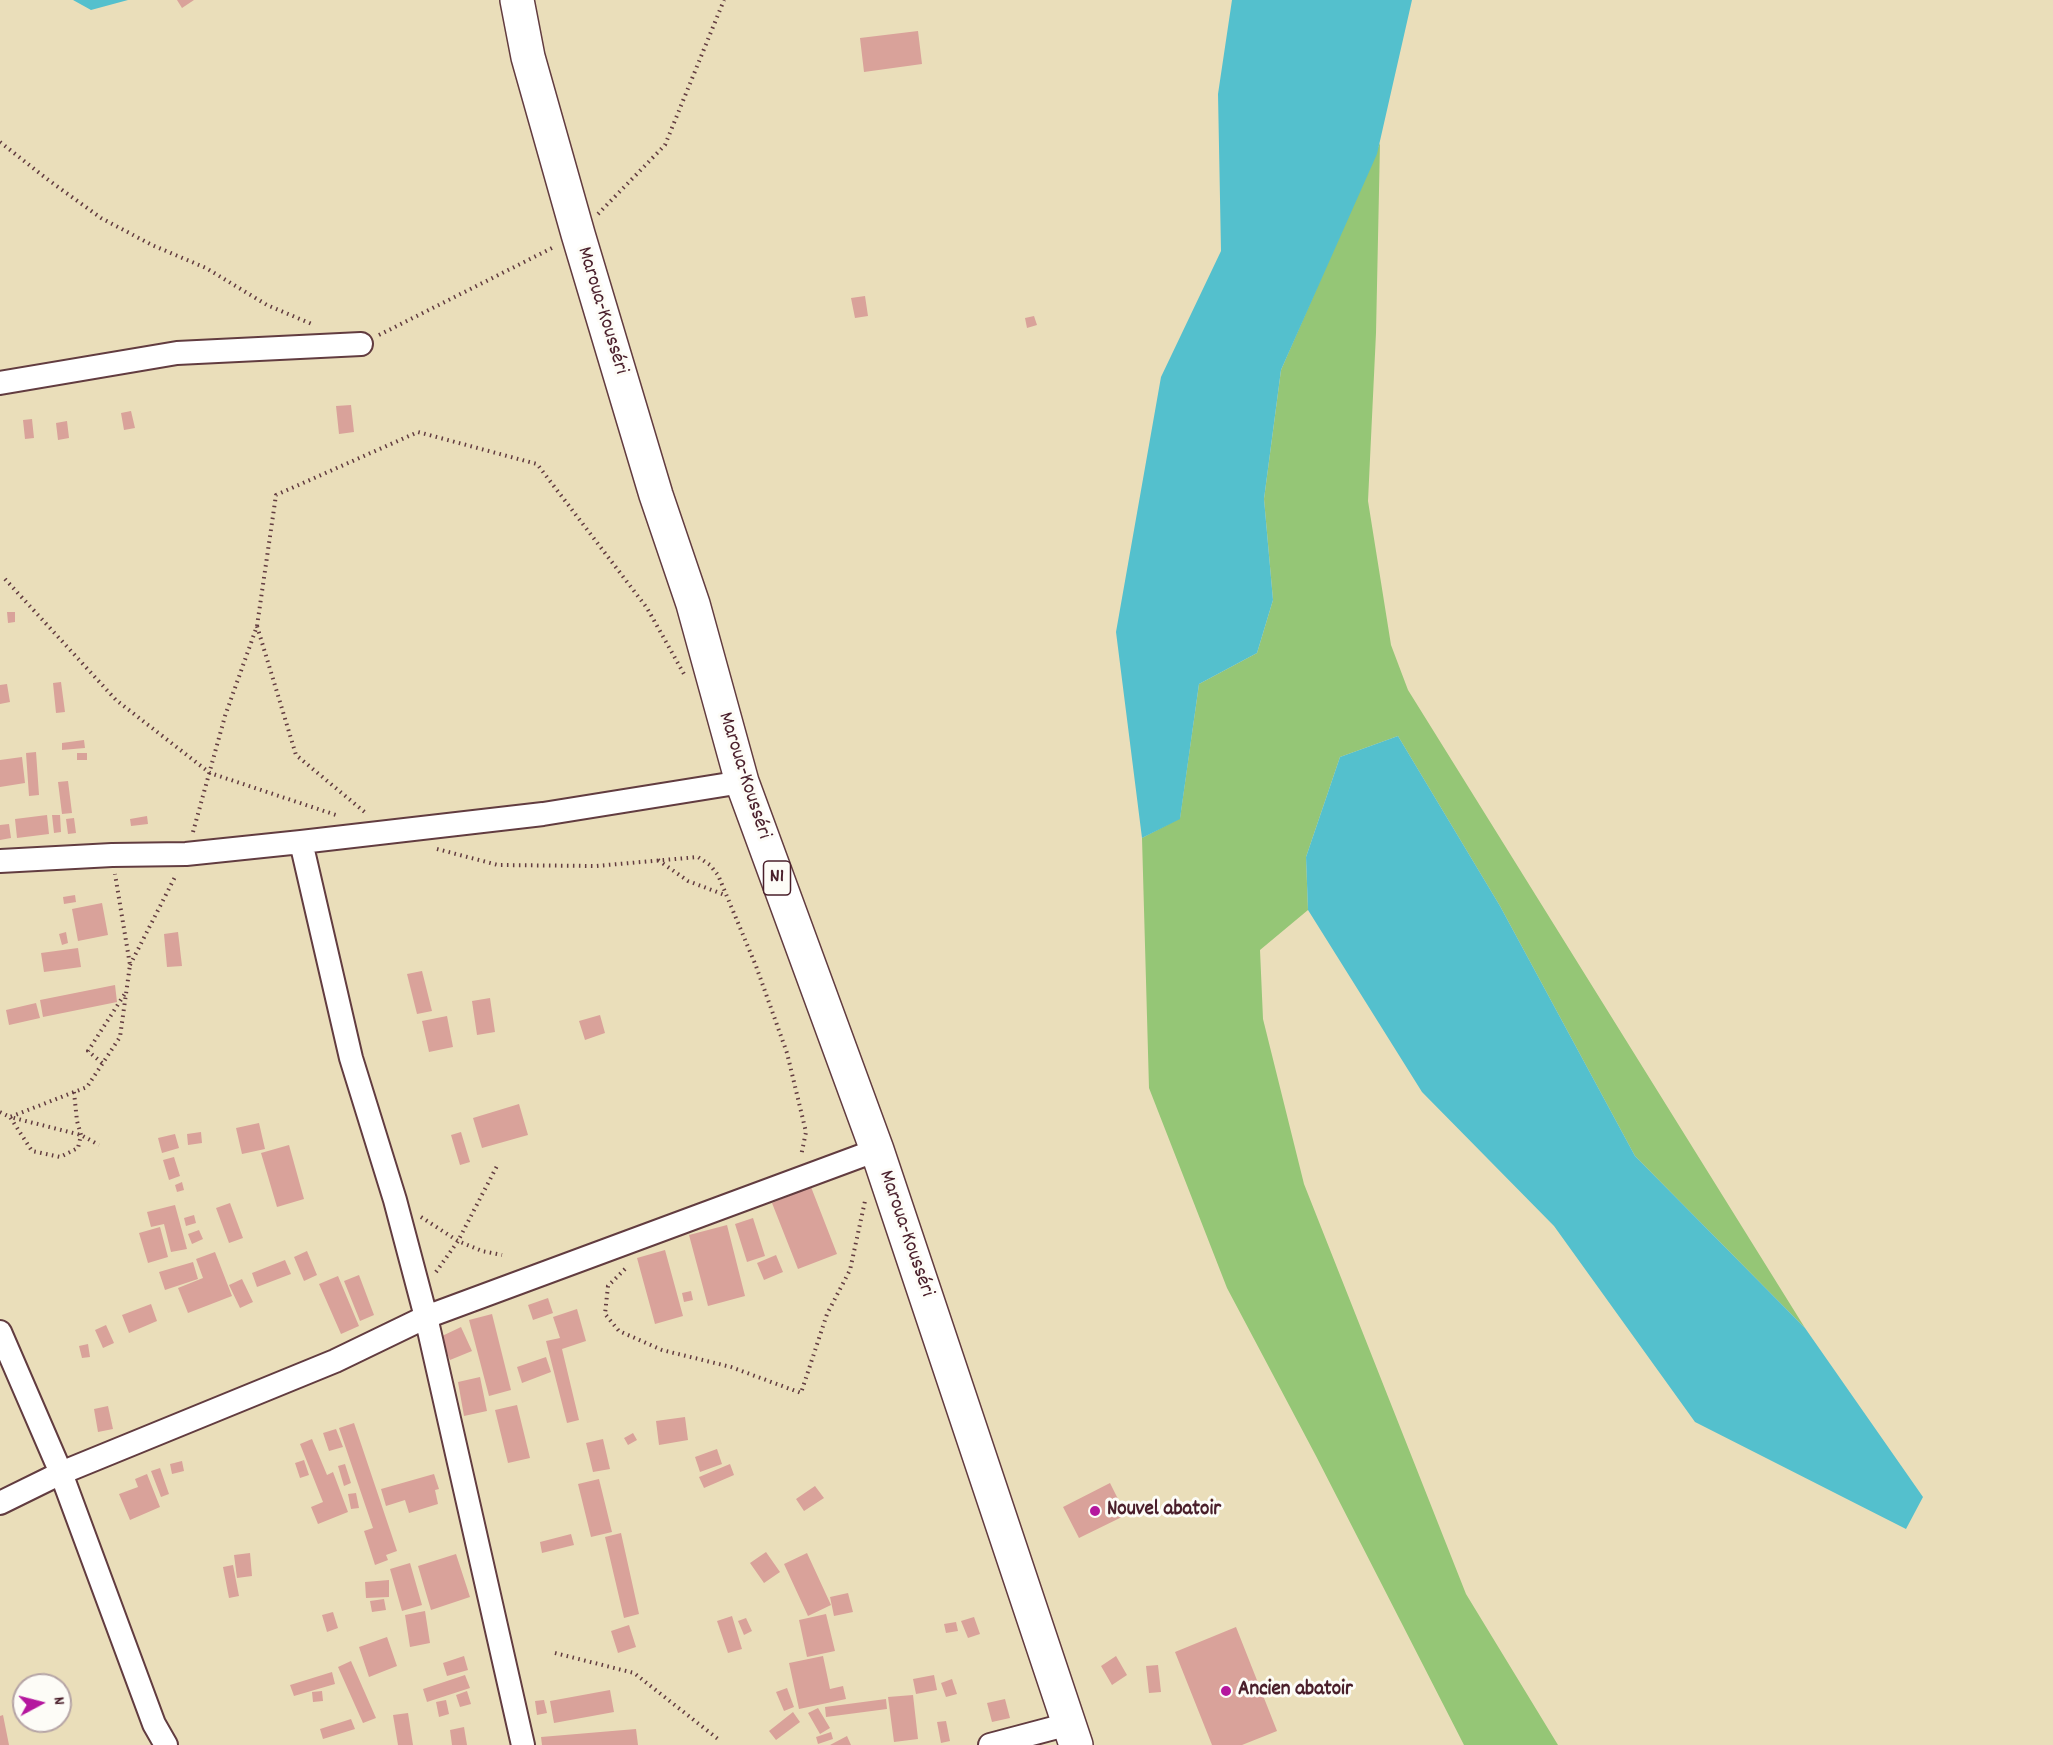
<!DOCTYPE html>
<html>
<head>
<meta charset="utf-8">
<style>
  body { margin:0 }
  #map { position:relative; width:2053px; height:1745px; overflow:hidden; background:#eadeba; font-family:Dekko,sans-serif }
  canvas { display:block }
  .north { position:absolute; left:12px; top:1673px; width:60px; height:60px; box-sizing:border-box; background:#fdfcf7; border:2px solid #b5a4a5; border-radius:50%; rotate:83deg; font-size:16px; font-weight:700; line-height:24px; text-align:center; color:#4a1f2b }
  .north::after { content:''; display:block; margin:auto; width:21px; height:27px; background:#b5179e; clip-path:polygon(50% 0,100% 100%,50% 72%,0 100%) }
</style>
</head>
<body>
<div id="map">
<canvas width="2053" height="1745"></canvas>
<div class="north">N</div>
</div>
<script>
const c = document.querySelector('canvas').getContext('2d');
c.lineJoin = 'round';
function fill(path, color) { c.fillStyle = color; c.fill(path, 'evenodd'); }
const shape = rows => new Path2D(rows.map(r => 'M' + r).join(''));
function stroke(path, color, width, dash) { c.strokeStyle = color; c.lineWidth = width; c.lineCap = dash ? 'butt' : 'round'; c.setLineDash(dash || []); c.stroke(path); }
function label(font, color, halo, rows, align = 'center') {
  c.font = font + ' Dekko,sans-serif'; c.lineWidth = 6; c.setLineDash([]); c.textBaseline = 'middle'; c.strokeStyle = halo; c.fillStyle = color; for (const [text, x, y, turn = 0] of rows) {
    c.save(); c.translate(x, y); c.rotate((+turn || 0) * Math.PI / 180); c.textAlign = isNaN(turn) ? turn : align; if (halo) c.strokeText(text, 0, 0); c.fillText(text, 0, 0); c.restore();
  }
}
const green = shape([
  [1380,143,1376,333,1368,501,1391,645,1408,690,1805,1328,1635,1156,1500,906,1398,736,1340,757,1306,857,1308,910,1260,950,1263,1019,1304,1184,1466,1594,1558,1745,1464,1745,1316,1456,1227,1288,1149,1088,1142,838,1180,818,1199,684,1257,653,1273,600,1264,499,1281,370]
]);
const water = shape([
  [73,0,128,0,91,10],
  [1232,0,1412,0,1377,154,1281,370,1264,499,1273,600,1257,653,1199,684,1180,819,1142,838,1116,632,1161,377,1221,251,1218,94],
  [1398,736,1500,906,1635,1156,1805,1328,1923,1497,1906,1529,1695,1422,1554,1226,1422,1092,1308,910,1306,857,1340,757]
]);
const building = shape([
  [177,0,194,0,182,8],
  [918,31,922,64,864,72,860,38],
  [865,296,868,316,855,318,851,298],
  [1034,316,1037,325,1027,328,1025,318],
  [351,405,354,432,339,434,336,406],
  [131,411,135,428,124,430,121,413],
  [32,419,34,438,25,439,23,420],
  [67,421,69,438,58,440,56,423],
  [7,612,15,612,15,622,8,623],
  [61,682,65,712,56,713,53,683],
  [7,684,10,702,0,704,0,685],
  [84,740,85,748,62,750,62,743],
  [36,752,39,795,29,796,26,753],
  [77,753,87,753,87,760,77,760],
  [22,757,25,783,0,787,0,760],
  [68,781,72,813,62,814,58,782],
  [47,815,49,834,17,838,15,819],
  [52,815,60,815,61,832,54,833],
  [147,816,148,824,131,826,130,819],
  [74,818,76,833,68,834,66,819],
  [9,824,11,838,0,840,0,825],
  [75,895,76,902,64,904,63,897],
  [102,903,108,935,78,941,72,909],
  [66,932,68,943,62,945,59,934],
  [178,932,182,966,167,967,164,934],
  [78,948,81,967,44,972,41,953],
  [422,971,432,1011,417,1014,407,974],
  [115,985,117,1002,43,1017,40,1000],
  [490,998,495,1032,477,1035,472,1001],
  [36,1003,40,1018,9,1025,6,1010],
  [600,1015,605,1033,585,1040,579,1021],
  [447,1016,453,1047,429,1052,422,1021],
  [519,1104,528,1135,482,1148,473,1118],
  [259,1123,265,1149,242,1154,236,1128],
  [201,1132,202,1143,188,1145,187,1134],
  [461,1132,470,1162,460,1165,451,1135],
  [175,1134,179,1148,162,1153,158,1138],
  [289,1145,304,1199,277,1207,261,1153],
  [174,1157,180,1176,169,1180,163,1160],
  [182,1182,184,1190,177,1192,175,1185],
  [811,1187,837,1254,798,1269,772,1203],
  [230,1203,243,1238,229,1243,216,1208],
  [175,1205,187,1249,171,1252,164,1224,151,1227,147,1212],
  [194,1215,196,1223,186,1226,184,1218],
  [753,1218,765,1256,747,1262,735,1224],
  [727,1225,745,1296,708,1306,689,1235],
  [160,1227,168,1257,148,1263,139,1233],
  [199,1230,203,1239,192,1244,188,1234],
  [665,1250,683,1316,655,1324,637,1258],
  [307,1251,317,1275,304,1281,294,1257],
  [215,1252,232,1296,188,1313,178,1288,203,1278,196,1259],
  [776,1255,783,1272,764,1280,757,1263],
  [285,1260,291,1274,257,1287,252,1273],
  [193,1262,198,1279,165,1290,159,1272],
  [359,1275,374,1315,360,1321,344,1281],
  [338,1276,359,1326,341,1334,319,1284],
  [242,1279,253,1302,240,1308,229,1285],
  [691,1291,693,1300,684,1302,682,1293],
  [548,1298,553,1313,533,1320,528,1305],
  [151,1304,157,1321,129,1333,122,1315],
  [577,1309,586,1341,562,1349,579,1420,567,1423,546,1341,560,1338,553,1317],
  [492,1314,511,1390,489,1396,469,1320],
  [106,1325,114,1343,103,1348,95,1330],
  [461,1327,472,1351,450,1360,440,1337],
  [88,1344,90,1357,82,1358,79,1346],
  [546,1357,551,1372,522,1383,517,1367],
  [480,1377,487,1411,464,1416,458,1382],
  [517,1405,530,1458,508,1463,495,1410],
  [108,1406,113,1429,98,1432,94,1409],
  [685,1417,688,1440,659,1445,656,1421],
  [354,1423,397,1551,386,1555,388,1560,375,1565,364,1531,373,1528,339,1428],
  [336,1429,343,1447,329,1451,323,1433],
  [633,1433,637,1440,628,1445,624,1438],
  [312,1439,327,1475,333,1472,348,1512,318,1524,311,1507,323,1502,300,1444],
  [603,1439,610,1469,593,1472,586,1443],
  [717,1449,722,1464,700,1472,695,1457],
  [304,1460,309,1475,300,1478,295,1463],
  [182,1461,184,1471,172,1474,170,1464],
  [345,1464,351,1483,344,1486,338,1466],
  [730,1464,734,1475,704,1488,699,1477],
  [160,1468,169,1494,161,1497,151,1471],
  [147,1474,160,1507,130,1520,119,1494,138,1487,135,1479],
  [434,1474,439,1489,435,1490,438,1504,409,1513,405,1500,386,1506,381,1489],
  [599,1479,612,1532,591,1537,578,1484],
  [1110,1483,1126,1515,1079,1538,1063,1507],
  [815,1486,824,1498,804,1511,796,1499],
  [356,1493,359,1508,351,1509,348,1494],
  [621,1533,639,1614,624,1618,605,1537],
  [571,1534,574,1545,542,1553,540,1542],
  [766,1552,780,1572,764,1583,750,1563],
  [250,1553,252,1576,237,1578,234,1555],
  [807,1553,831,1605,808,1616,784,1564],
  [456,1554,470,1597,431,1610,418,1566],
  [410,1563,422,1605,402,1611,390,1569],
  [233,1565,239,1596,229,1598,223,1567],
  [389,1580,389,1597,366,1598,365,1582],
  [848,1593,853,1612,834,1616,830,1597],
  [384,1599,386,1610,372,1612,370,1601],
  [425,1611,430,1643,410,1647,405,1615],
  [333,1612,338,1628,327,1632,322,1615],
  [826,1614,835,1651,807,1657,799,1620],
  [732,1616,742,1649,728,1653,717,1621],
  [974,1617,980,1634,968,1638,961,1621],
  [746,1618,752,1631,744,1635,738,1621],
  [956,1622,958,1631,946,1633,944,1624],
  [629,1625,636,1647,618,1653,611,1631],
  [1236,1627,1277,1731,1242,1745,1212,1745,1175,1652],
  [387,1637,397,1666,369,1677,359,1647],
  [464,1656,468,1670,447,1676,443,1663],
  [823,1656,830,1689,843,1686,846,1699,799,1709,789,1663],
  [1116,1656,1127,1675,1112,1685,1101,1666],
  [351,1661,376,1718,363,1723,338,1667],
  [1158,1665,1161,1692,1149,1693,1146,1666],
  [332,1672,335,1684,294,1696,290,1685],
  [465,1675,470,1688,427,1702,423,1689],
  [934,1675,937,1690,916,1694,913,1679],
  [952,1679,957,1694,946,1697,941,1683],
  [787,1688,794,1707,784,1711,776,1692],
  [610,1690,614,1712,554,1723,550,1701],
  [322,1691,323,1701,313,1702,312,1692],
  [467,1691,471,1704,460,1707,456,1695],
  [913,1695,918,1739,894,1742,888,1697],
  [886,1699,887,1709,826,1717,825,1707],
  [1005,1699,1010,1718,992,1722,987,1703],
  [446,1700,449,1714,439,1717,436,1702],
  [544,1700,547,1713,537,1715,535,1701],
  [818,1708,830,1728,820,1734,808,1713],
  [793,1712,800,1722,776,1740,769,1731],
  [408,1713,413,1745,398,1745,393,1715],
  [3,1715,9,1745,0,1745,0,1716],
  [351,1719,355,1729,323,1739,320,1729],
  [946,1721,950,1741,941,1743,937,1722],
  [464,1727,467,1745,452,1745,450,1730],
  [636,1729,638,1745,542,1745,541,1737],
  [831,1732,833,1739,818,1744,816,1737],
  [847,1736,851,1745,830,1745]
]);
const path = shape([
  [0,142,47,179,101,218,152,245,206,268,267,305,314,325],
  [598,214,665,145,724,0],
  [379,335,554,247],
  [5,579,116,700,210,773,336,815],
  [257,626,276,495,418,432,537,464,647,608,684,674],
  [193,832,225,716,257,626,296,755,367,814],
  [437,849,498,865,596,866,698,857,710,865,718,875,756,966,787,1053,806,1132,801,1156],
  [658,860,688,881,725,895],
  [130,965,176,875],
  [102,1063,88,1051,126,992],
  [74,1092,77,1121,81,1135,78,1148,60,1157,32,1151,10,1117,81,1135,99,1145],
  [0,1112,10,1117,87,1087,120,1037,130,965,115,874],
  [421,1217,458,1241,482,1251,502,1255],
  [625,1269,608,1286,605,1314,619,1331,662,1350,731,1367,801,1393,827,1314,850,1270,865,1201],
  [436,1272,458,1241,498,1164],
  [555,1653,634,1673,718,1739]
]);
const street = shape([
  [0,383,177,353,361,344],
  [301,842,351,1058,395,1200,426,1317,523,1745],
  [0,861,112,855,186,854,301,842,543,814,742,782],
  [0,1332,61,1473,154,1724,166,1745],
  [0,1503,61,1473,335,1361,426,1317,877,1150],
  [990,1745,1069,1724]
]);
const highway = shape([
  [517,0,528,57,578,234,656,495,693,604,742,782,877,1150,1076,1745]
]);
const markers = [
  [1095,1511,6,"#b5179e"],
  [1226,1691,6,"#b5179e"]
];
const shields = [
  [777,878,27]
];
const shieldNames = [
  ["N1",777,878]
];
const streetNames = [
  ["Maroua-Kousséri",601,311,73],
  ["Maroua-Kousséri",743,776,72],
  ["Maroua-Kousséri",905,1234,71]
];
const poiNames = [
  ["Nouvel abatoir",1107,1511],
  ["Ancien abatoir",1238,1691]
];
fill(green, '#95c676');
fill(water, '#54c0cd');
fill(building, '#d9a29a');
stroke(street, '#623c40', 26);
stroke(highway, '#623c40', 36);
stroke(path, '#623c40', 4, [1.5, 4.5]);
stroke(street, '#fff', 22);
stroke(highway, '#fff', 33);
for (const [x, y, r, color] of markers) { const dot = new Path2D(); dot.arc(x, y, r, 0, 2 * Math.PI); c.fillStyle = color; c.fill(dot); stroke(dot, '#fdfcf7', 2); }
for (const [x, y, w] of shields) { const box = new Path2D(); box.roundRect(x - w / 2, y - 17, w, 34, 4.5); c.fillStyle = '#fdfcf7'; c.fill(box); stroke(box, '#4a1f2b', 1.5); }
label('bold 20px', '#4a1f2b', null, shieldNames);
label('21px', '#4a1f2b', '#fdfcf7', streetNames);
label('bold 21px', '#4a1f2b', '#fdfcf7', poiNames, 'left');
</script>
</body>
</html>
